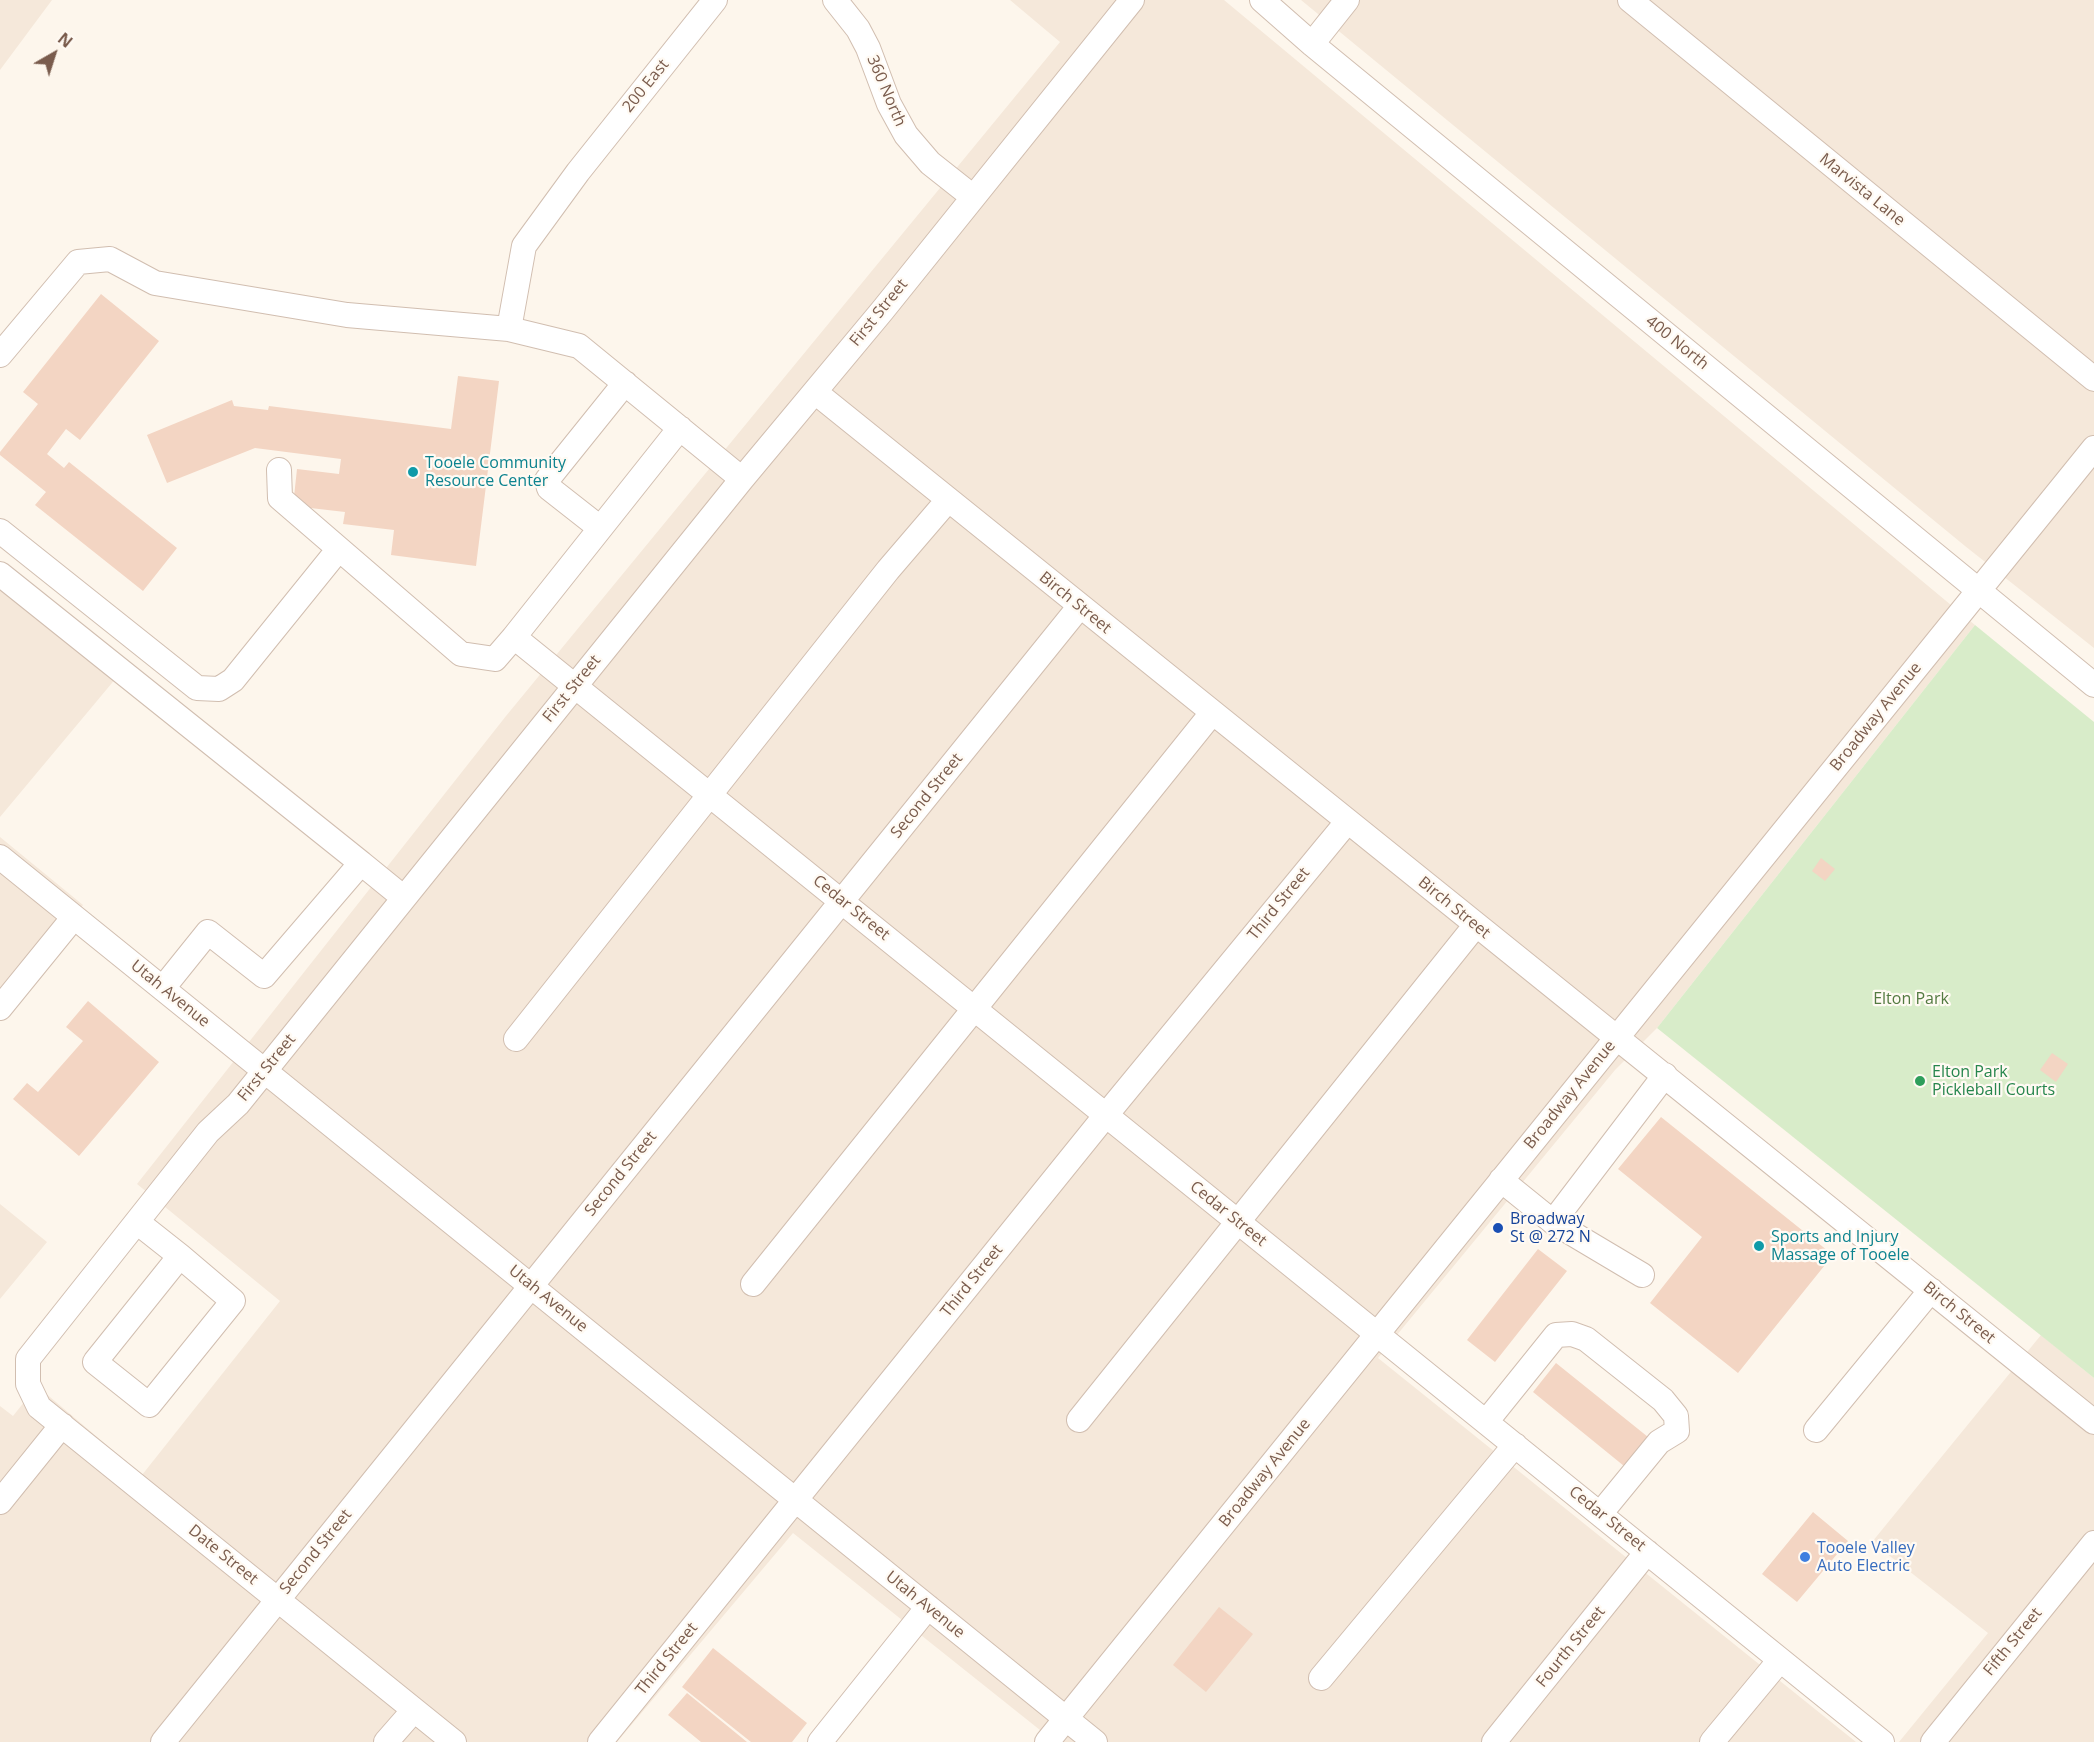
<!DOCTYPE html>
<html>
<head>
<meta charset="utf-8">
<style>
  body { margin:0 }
  #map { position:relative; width:2094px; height:1742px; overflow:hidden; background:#fdf6ec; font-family:"Open Sans",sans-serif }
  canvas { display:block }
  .north { position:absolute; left:24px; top:24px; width:60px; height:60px; -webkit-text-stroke:4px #fffaf3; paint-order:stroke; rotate:39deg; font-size:16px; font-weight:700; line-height:24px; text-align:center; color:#7a5c4d }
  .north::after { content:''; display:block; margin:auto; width:21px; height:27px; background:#7a5c4d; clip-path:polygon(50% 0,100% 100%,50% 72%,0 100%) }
</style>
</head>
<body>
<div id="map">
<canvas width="2094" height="1742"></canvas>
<div class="north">N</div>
</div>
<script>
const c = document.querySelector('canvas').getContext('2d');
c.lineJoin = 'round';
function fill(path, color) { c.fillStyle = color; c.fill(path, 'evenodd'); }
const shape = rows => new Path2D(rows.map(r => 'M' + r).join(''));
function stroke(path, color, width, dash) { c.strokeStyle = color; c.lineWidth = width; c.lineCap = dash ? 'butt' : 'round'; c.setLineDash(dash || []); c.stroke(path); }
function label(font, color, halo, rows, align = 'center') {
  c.font = font + ' "Open Sans",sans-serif'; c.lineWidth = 4.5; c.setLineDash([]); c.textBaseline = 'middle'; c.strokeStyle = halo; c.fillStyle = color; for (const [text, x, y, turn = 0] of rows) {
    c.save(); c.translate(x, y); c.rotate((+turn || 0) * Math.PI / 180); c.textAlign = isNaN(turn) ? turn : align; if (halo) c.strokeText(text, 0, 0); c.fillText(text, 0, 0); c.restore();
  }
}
const residential = shape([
  [0,0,52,0,0,70],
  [1010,0,1224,0,1975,625,1657,1028,1615,1070,1378,1358,1856,1742,1055,1742,793,1533,617,1742,0,1742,0,1406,13,1416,37,1386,142,1475,280,1301,137,1184,506,716,1060,42],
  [1301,0,2094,0,2094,648,1965,546],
  [0,563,127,665,0,817],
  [0,837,83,905,0,1008],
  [0,1204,47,1242,0,1299],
  [2041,1335,2094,1378,2094,1742,1899,1742,1988,1633,1872,1542]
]);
const green = shape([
  [1975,625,2094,722,2094,1378,1657,1028]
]);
const building = shape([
  [101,294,159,341,80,440,66,429,47,454,64,468,69,462,177,548,143,591,35,505,46,492,0,455,0,452,38,404,23,392],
  [458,376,499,381,476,566,391,555,394,530,343,524,345,512,293,506,297,469,339,474,341,459,255,448,167,483,147,435,232,400,234,406,268,410,269,406,451,429],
  [1821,858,1835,869,1825,881,1812,871],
  [88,1001,159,1062,79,1156,13,1099,27,1083,38,1092,83,1041,66,1027],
  [2052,1053,2068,1064,2056,1082,2040,1070],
  [1661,1117,1833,1255,1738,1373,1650,1303,1702,1237,1618,1169],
  [1538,1249,1567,1271,1495,1362,1467,1340],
  [1556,1363,1648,1437,1624,1466,1533,1392],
  [1813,1512,1848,1541,1797,1602,1762,1574],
  [1219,1607,1253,1634,1206,1692,1173,1665],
  [713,1648,807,1723,792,1742,751,1742,682,1687],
  [687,1693,747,1742,701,1742,668,1715]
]);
const minor = shape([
  [835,0,858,29,868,48,889,104,906,135,930,163,973,197],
  [1262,0,1312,44,2094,685],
  [1630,0,2094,379],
  [1312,44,1347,0],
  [509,329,524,246,578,172,715,0],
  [0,355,78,262,110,259,155,283,347,315,509,329,579,346,742,479],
  [815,392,2094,1422],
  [279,470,280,498,461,654,495,659,514,637,1882,1742],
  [600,528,549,488,547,480,625,383],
  [0,531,197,688,219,689,233,680,338,550],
  [0,574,361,863],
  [514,637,680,428],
  [0,857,1095,1742],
  [163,988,208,932,264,976,361,863,404,898],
  [0,1008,74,917],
  [516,1039,888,570,948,500],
  [1501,1180,1553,1222,1642,1275],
  [137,1222,180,1256,233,1301,149,1405,95,1362,180,1256],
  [1553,1222,1665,1075],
  [753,1284,1212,713],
  [1079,1420,1475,926],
  [1486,1422,1556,1335,1572,1334,1586,1339,1663,1400,1676,1416,1677,1431,1659,1442,1600,1514],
  [1816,1430,1931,1290],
  [0,1502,62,1425],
  [1321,1678,1515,1445],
  [163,1742,1080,606],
  [386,1742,414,1710],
  [454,1742,39,1407,28,1384,28,1359,208,1132,238,1104,742,479,882,311,1132,0],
  [600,1742,1106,1115,1347,822],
  [820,1742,928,1607],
  [1047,1742,2094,448],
  [1494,1742,1647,1552],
  [1712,1742,1780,1660],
  [1933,1742,2094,1543]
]);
const markers = [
  [413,472,6,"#0f9aa8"],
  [1920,1081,6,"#2e9e5b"],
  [1498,1228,6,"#1a4fb4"],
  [1759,1246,6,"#0f9aa8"],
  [1805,1557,6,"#3f7fe0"]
];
const streetNames = [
  ["200 East",646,86,-51],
  ["360 North",886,91,67],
  ["Marvista Lane",1862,190,39],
  ["First Street",879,313,-51],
  ["400 North",1677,343,39],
  ["Birch Street",1075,603,39],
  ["First Street",572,689,-51],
  ["Broadway Avenue",1876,717,-51],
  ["Second Street",927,796,-51],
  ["Third Street",1279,904,-51],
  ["Cedar Street",851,908,39],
  ["Birch Street",1454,908,39],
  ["Utah Avenue",170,994,39],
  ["First Street",267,1068,-51],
  ["Broadway Avenue",1570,1095,-51],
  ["Second Street",621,1174,-51],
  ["Cedar Street",1228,1214,39],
  ["Third Street",972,1281,-51],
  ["Utah Avenue",548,1299,39],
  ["Birch Street",1959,1313,39],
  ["Broadway Avenue",1265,1473,-51],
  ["Cedar Street",1607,1519,39],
  ["Second Street",316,1552,-51],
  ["Date Street",223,1555,39],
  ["Utah Avenue",925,1605,39],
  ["Fifth Street",2013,1642,-51],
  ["Fourth Street",1571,1647,-51],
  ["Third Street",667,1659,-51]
];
const cultureNames = [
  ["Tooele Community",425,463],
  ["Resource Center",425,481],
  ["Sports and Injury",1771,1237],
  ["Massage of Tooele",1771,1255]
];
const parkNames = [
  ["Elton Park",1911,999]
];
const leisureNames = [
  ["Elton Park",1932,1072],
  ["Pickleball Courts",1932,1090]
];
const transitNames = [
  ["Broadway",1510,1219],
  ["St @ 272 N",1510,1237]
];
const shopNames = [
  ["Tooele Valley",1817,1548],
  ["Auto Electric",1817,1566]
];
fill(residential, '#f5e8da');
fill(green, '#d8ecc9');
fill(building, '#f3d5c3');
stroke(minor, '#d1beb0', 26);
stroke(minor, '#fff', 24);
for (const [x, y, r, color] of markers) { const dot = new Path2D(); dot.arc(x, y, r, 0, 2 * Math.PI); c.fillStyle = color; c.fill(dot); stroke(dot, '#fffaf3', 2); }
label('16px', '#7a5c4d', '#fffaf3', streetNames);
label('16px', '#0d838f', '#fffaf3', cultureNames, 'left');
label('16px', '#537a41', '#fffaf3', parkNames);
label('16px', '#27864d', '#fffaf3', leisureNames, 'left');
label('16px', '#164399', '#fffaf3', transitNames, 'left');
label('16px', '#366cbe', '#fffaf3', shopNames, 'left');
</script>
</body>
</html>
